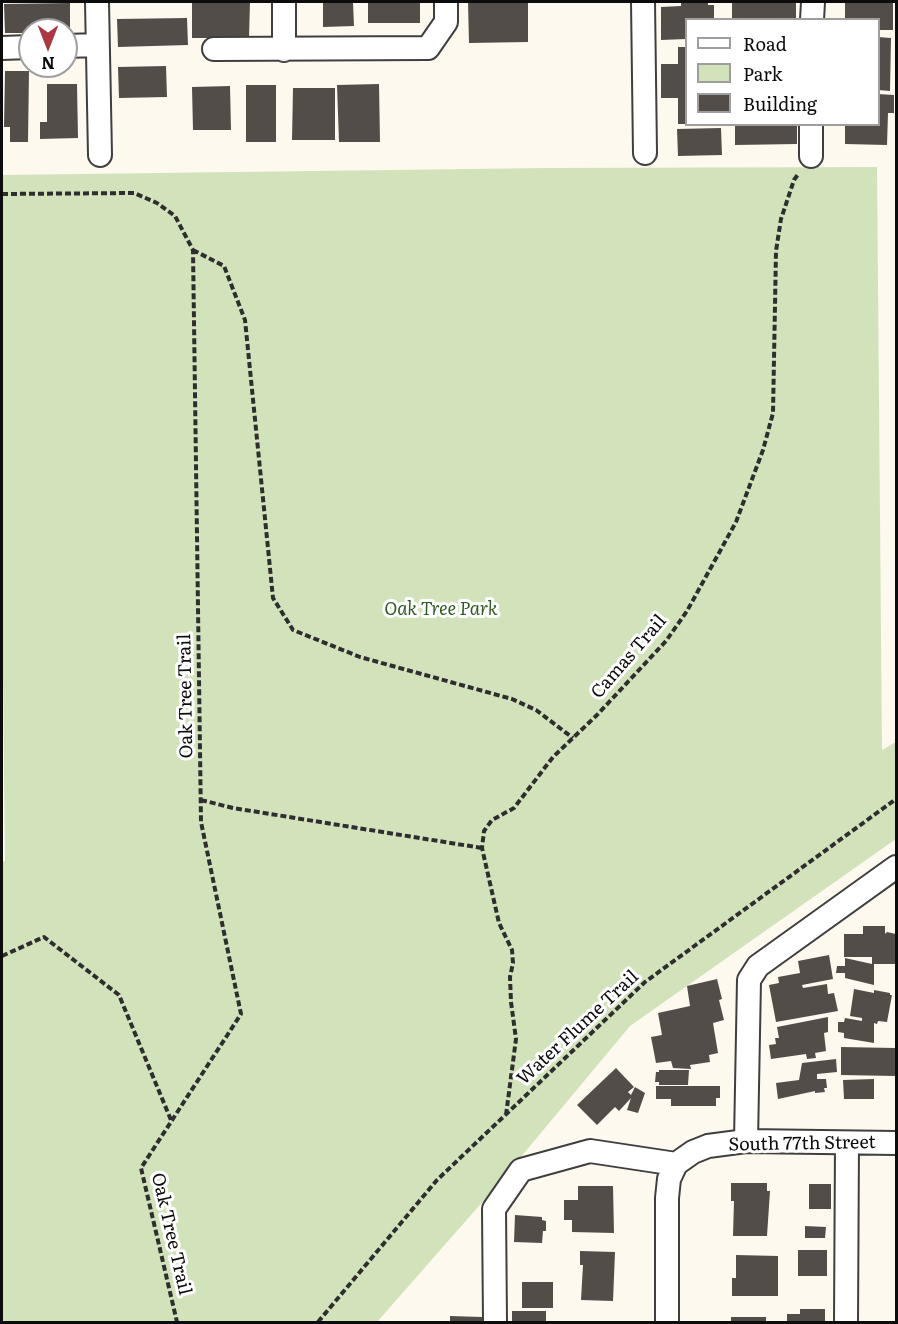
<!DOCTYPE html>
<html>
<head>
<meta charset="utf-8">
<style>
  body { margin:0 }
  #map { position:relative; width:898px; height:1324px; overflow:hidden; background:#fdf9ee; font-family:Literata,serif }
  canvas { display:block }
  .frame { position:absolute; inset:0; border:3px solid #0c0c0c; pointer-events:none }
  .legend { position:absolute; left:685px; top:18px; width:195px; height:108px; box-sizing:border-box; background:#fff; border:2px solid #9e9e9e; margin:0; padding:8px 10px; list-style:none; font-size:18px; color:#0c0c0c }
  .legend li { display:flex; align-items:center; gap:12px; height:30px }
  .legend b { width:30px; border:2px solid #9e9e9e }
  .north { position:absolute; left:18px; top:18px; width:60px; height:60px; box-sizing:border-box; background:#fff; border:2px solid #9e9e9e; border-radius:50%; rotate:180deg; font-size:16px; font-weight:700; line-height:24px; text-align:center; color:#0c0c0c }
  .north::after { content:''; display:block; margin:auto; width:21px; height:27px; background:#aa3742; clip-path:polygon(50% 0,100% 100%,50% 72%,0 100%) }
</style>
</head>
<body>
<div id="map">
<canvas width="898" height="1324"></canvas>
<div class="frame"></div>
<ul class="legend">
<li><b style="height:8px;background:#fff"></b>Road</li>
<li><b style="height:16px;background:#d2e3bc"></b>Park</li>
<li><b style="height:16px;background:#534d4a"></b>Building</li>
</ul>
<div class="north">N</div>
</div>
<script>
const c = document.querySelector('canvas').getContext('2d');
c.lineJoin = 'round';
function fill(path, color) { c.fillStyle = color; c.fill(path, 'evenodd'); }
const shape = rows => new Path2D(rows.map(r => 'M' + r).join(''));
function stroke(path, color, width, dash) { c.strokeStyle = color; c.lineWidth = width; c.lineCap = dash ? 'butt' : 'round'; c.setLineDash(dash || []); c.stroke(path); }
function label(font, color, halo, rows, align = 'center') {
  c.font = font + ' Literata,serif'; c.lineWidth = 6; c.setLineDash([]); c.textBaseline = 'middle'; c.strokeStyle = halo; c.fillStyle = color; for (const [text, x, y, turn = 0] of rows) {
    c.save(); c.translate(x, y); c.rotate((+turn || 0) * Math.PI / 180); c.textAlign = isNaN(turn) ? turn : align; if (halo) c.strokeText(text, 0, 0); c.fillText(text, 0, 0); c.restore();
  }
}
const green = shape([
  [877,167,882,750,896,742,896,839,630,1026,500,1182,377,1322,2,1322,2,862,5,861,2,586,2,175,546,168]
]);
const building = shape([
  [192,2,250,2,249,38,192,38],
  [323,2,353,2,354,26,323,27],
  [368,2,420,2,420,23,368,23],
  [468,2,528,2,528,42,469,43],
  [681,2,708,2,708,5,714,5,714,20,686,20,686,39,661,40,661,7,681,6],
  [732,2,796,2,796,20,732,20],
  [845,2,893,2,893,30,878,30,878,20,845,20],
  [70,3,70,33,66,33,66,30,30,30,30,33,5,33,4,4],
  [187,18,188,45,118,47,117,19],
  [878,37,891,38,890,91,878,90],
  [678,47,686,47,686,124,678,124,678,98,661,98,661,64,678,64],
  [166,66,167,97,119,98,118,67],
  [5,71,29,71,28,142,10,142,10,127,4,127],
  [47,84,77,84,78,138,40,139,40,122,47,122],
  [379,84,380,142,339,142,337,85],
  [246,85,276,85,276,142,246,142],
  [230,86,231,130,193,130,192,87],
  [293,88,335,88,335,140,292,140],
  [878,94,894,95,894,113,888,113,887,145,845,144,845,124,878,124],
  [735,124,797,124,797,144,735,145],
  [721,128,722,155,678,156,677,129],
  [863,926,885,926,885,934,887,932,896,934,896,964,874,964,874,985,845,978,845,973,836,973,837,966,845,966,845,958,872,964,872,957,844,957,844,934,863,934],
  [829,955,833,979,802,985,803,988,827,984,828,994,834,993,838,1011,776,1022,769,985,779,983,778,977,800,973,798,961],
  [717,979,722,999,719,1000,724,1020,713,1023,718,1053,709,1055,710,1062,690,1065,691,1069,673,1068,671,1061,656,1063,651,1037,662,1035,658,1013,690,1006,687,986],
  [854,989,874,993,874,990,890,993,890,995,892,995,887,1022,878,1021,877,1024,874,1023,874,1043,844,1038,844,1033,838,1032,838,1022,844,1022,845,1018,862,1021,862,1018,850,1016],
  [828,1017,828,1032,824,1033,826,1051,815,1053,816,1058,807,1059,806,1054,771,1059,769,1045,776,1044,775,1038,779,1038,777,1027],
  [841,1047,896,1048,896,1076,841,1075],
  [836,1059,837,1072,817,1074,817,1079,826,1079,827,1088,824,1088,825,1092,815,1093,815,1091,778,1099,776,1083,799,1080,802,1063],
  [616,1068,634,1087,628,1092,631,1095,635,1087,645,1093,638,1113,627,1110,631,1098,619,1111,615,1107,597,1125,577,1105],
  [659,1070,689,1070,688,1085,659,1085,659,1082,655,1082,656,1072,659,1072],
  [874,1079,874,1099,844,1099,843,1080],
  [656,1086,720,1086,720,1098,716,1098,716,1106,671,1106,671,1099,656,1099],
  [731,1183,767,1183,767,1191,770,1191,767,1236,733,1236,734,1201,731,1201],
  [809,1184,831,1184,831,1209,809,1209],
  [578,1186,613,1186,614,1233,572,1232,572,1220,564,1220,564,1200,578,1200],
  [515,1215,542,1217,542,1220,546,1221,546,1231,543,1231,542,1243,514,1242],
  [805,1226,826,1227,825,1238,805,1238],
  [798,1250,827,1250,827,1276,798,1276],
  [580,1251,615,1252,613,1301,581,1300,583,1265,580,1265],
  [736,1255,778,1256,778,1296,732,1296,732,1278,736,1278],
  [522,1282,553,1282,553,1308,522,1308],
  [800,1309,825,1309,825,1322,787,1322,787,1314,800,1314],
  [512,1311,546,1311,546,1322,512,1322],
  [450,1316,482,1317,482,1322,450,1322],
  [731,1317,766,1317,766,1322,731,1322]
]);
const path = shape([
  [2,194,134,193,157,203,175,216,193,250,201,822,241,1014,141,1168,177,1322],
  [193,250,224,266,245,320,273,598,293,630,360,657,512,699,536,710,573,738],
  [201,800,233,808,482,848],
  [2,956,44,937,119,995,171,1120],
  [506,1115,516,1039,511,1002,510,977,513,963,512,950,499,923,482,848,484,831,492,820,514,808,553,757,597,715,666,641,687,611,736,522,763,450,773,413,776,251,781,219,794,180,799,173],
  [318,1322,437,1180,645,982,896,799]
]);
const minor = shape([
  [97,2,100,155],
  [643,2,645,153],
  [812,20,813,2],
  [66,46,97,45],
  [2,48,30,47],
  [214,49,428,48,446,22,446,2],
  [284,50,284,2],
  [811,156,811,124],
  [746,1141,749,980,758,966,896,867],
  [676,1164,693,1152,708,1146,746,1141,896,1143],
  [495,1322,494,1209,521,1170,590,1151,676,1164],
  [667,1322,667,1198,669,1179,676,1164],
  [846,1322,847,1143]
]);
const parkNames = [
  ["Oak Tree Park",441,610]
];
const streetNames = [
  ["Camas Trail",629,657,-49],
  ["Oak Tree Trail",186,696,-91],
  ["Water Flume Trail",578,1028,-43],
  ["South 77th Street",802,1144,-1],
  ["Oak Tree Trail",171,1234,77]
];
fill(green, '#d2e3bc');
fill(building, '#534d4a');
stroke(minor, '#3f3f3f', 26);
stroke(path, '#2e2e2e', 4, [6, 3]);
stroke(minor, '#fff', 22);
label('italic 18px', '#335b25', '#fff', parkNames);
label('18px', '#0c0c0c', '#fff', streetNames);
</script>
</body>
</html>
